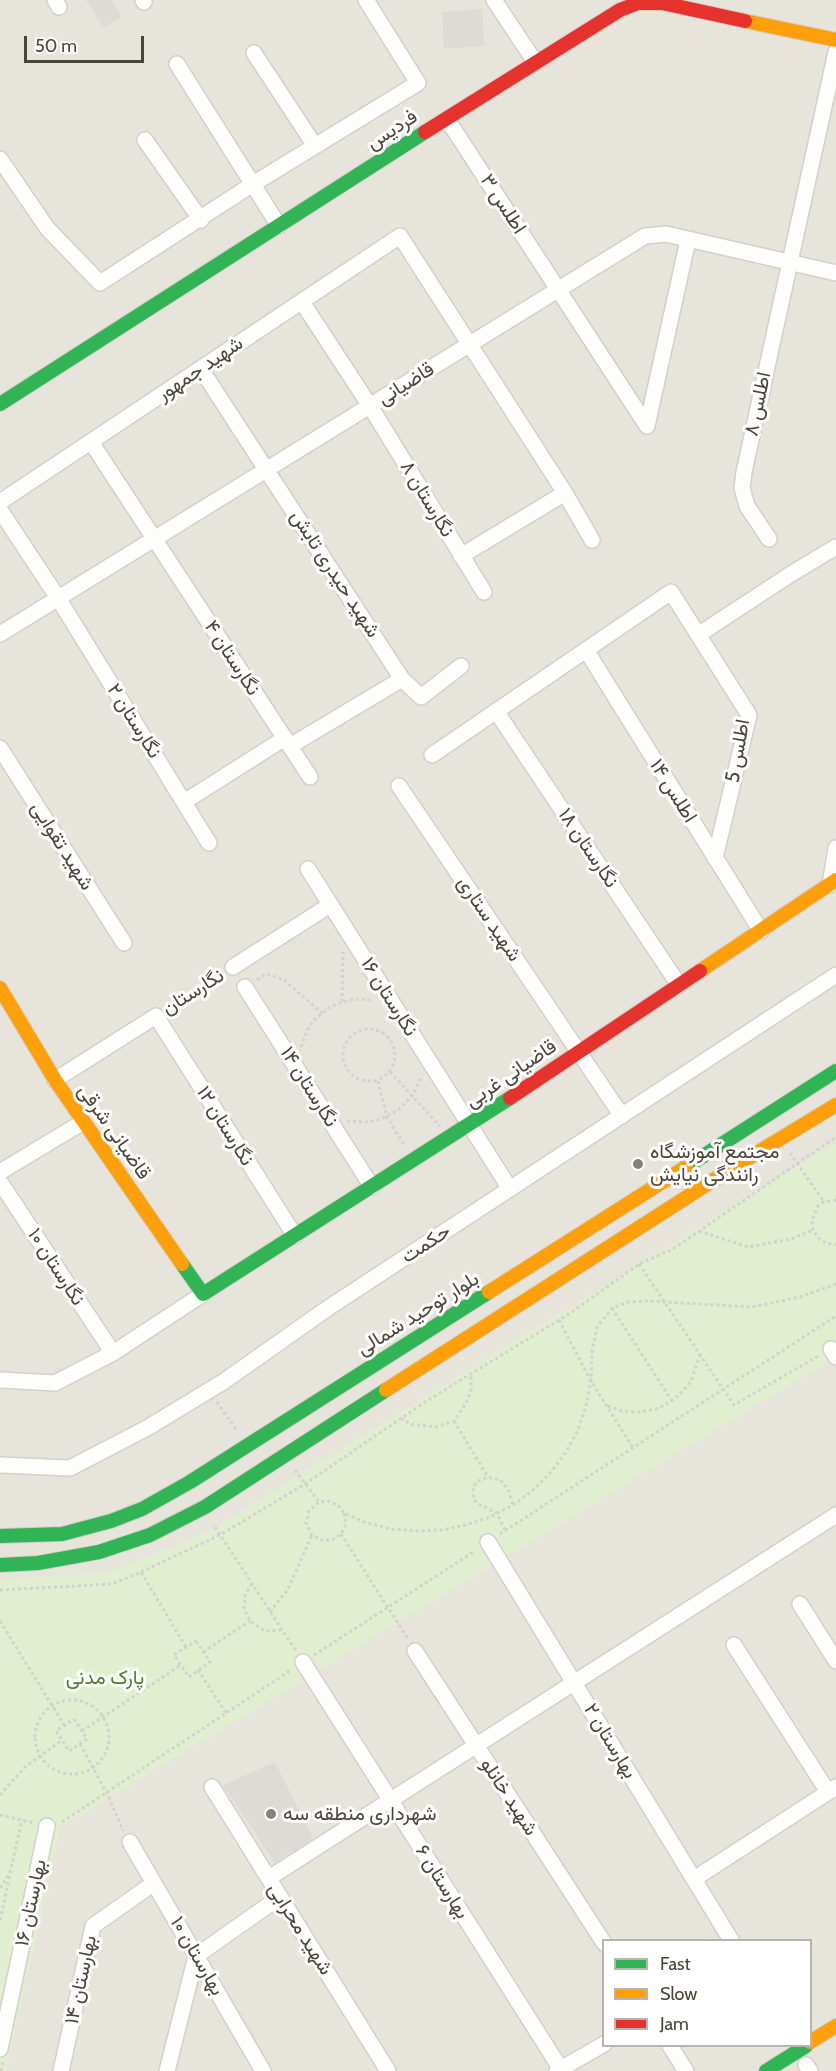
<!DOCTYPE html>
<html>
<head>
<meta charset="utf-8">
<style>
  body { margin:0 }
  #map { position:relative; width:836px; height:2071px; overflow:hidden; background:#f4f2ee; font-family:Cabin,sans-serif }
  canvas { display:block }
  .legend { position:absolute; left:602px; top:1939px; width:210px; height:108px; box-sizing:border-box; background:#fff; border:2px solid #b7b4b0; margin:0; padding:8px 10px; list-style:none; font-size:18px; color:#4b4439 }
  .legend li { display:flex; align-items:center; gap:12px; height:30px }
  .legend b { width:30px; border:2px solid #b7b4b0 }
  .scale { position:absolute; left:24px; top:36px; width:120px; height:27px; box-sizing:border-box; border:3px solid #4b4439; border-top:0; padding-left:8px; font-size:18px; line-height:21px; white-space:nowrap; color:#4b4439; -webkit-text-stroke:4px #fff; paint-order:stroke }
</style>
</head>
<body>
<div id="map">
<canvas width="836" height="2071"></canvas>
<ul class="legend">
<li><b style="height:8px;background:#30b455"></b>Fast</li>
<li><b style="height:8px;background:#ff9f0a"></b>Slow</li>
<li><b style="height:8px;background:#e5322d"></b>Jam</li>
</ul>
<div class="scale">50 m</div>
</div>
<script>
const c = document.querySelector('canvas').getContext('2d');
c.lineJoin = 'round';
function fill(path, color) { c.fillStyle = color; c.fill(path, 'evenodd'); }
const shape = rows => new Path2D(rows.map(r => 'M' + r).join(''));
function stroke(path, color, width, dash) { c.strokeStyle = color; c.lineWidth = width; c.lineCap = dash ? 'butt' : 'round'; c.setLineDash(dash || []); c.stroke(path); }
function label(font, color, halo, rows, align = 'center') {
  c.font = font + ' Cabin,Vazirmatn,sans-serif'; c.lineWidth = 6; c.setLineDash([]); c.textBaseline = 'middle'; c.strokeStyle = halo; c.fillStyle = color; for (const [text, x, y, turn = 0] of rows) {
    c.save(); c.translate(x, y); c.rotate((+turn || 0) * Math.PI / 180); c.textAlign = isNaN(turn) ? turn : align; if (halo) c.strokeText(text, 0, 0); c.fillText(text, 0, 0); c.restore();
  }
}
const residential = shape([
  [0,0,836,0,836,2071,0,2071],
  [604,1940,810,1940,810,2046,604,2046]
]);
const green = shape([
  [836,1142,836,1357,61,1827,6,2071,0,2071,0,1580,110,1572,206,1533]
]);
const building = shape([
  [86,0,112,0,122,17,104,28],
  [482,9,484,46,444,49,442,12],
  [275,1762,313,1838,275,1863,223,1785]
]);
const path = shape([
  [257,980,266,974,283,979,322,1013],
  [342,1002,343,952],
  [168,1008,221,975],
  '343 1055a26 26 0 1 1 52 0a26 26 0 1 1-52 0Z',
  [301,1047,307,1031,313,1021,331,1006,353,999,373,1000],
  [390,1072,440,1126],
  [378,1081,387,1117,405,1147],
  [347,1121,365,1122,376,1121,397,1111,413,1095,421,1076],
  [790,1153,824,1202],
  [836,1200,824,1202,818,1206,812,1220,813,1230,820,1240,826,1243,836,1245],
  [699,1231,748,1247,791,1239,813,1230],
  [639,1264,734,1405,820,1355],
  [612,1308,672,1401],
  [559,1320,591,1381,633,1448],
  [217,1402,237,1431],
  [608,1406,622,1411,639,1412,656,1409,672,1401,682,1392,691,1381,700,1355],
  [401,1418,410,1424,436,1427,454,1421,466,1403,471,1390,471,1374],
  [454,1421,488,1477],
  [295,1470,319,1502],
  [344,1513,346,1524,341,1534,332,1540,321,1540,312,1535,306,1523,309,1511,319,1502,328,1501,338,1505,344,1513,367,1523,392,1529,417,1531,442,1530,466,1525,490,1517,513,1505,533,1490,551,1472,566,1452,578,1430,586,1406,591,1381,592,1351,597,1327,612,1308,629,1302,647,1301,752,1307,800,1297,836,1284],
  [215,1527,296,1651],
  [505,1530,497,1513,480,1505,474,1500,473,1491,476,1482,488,1477,500,1480,508,1489,513,1505],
  [341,1534,408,1639],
  [500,1534,836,1316],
  [141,1572,220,1535,305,1484,425,1402,572,1312,639,1264,673,1249,836,1137],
  [252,1584,245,1595,244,1609,250,1621,265,1631,282,1630],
  [0,1590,112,1584,141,1572,186,1647],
  [270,1612,288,1589,312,1535],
  [0,1621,64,1725],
  [196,1641,210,1662,189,1677,174,1655,196,1641],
  [203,1652,250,1621],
  [314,1655,475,1551],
  [198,1670,226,1713],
  '35 1737a37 37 0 1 1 74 0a37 37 0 1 1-74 0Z',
  [74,1719,87,1739,69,1751,56,1731,74,1719],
  [82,1731,181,1665],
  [80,1744,109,1797,123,1831],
  [0,1795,25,1767,62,1740],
  [0,1815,34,1823],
  [62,1822,291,1670],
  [0,1888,10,1873,22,1820],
  [0,1920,10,1875],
  [1,2071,3,2062]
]);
const street = shape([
  [55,0,59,7],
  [143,0,144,2],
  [494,0,535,62],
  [254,53,315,146],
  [177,64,279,226],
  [447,119,647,426],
  [145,140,201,220],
  [0,159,47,228,100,283,253,184,418,83,366,0],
  [302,302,370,406,484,592],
  [201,369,402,679,421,697,461,666],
  [647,426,688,240],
  [91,442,310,777],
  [0,502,400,236,565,493,592,540],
  [0,510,58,598,209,843],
  [769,539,747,506,742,488,744,472,836,52],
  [461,556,565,493],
  [0,634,645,236,666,234,836,273],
  [698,635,791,574,836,547],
  [586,650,761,931],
  [496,711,679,985],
  [290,746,402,679],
  [0,748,124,943],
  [432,755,671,592,749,715,715,858],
  [399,786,622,1116],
  [184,802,285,738],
  [308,869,510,1189],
  [830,885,836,848],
  [233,967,330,905],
  [245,987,372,1187],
  [55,1080,156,1016,295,1236],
  [0,1172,83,1122],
  [0,1182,113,1353],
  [831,1349,836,1357],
  [0,1380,55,1383,113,1353,203,1294],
  [0,1465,70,1468,147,1428,223,1382,328,1308,836,975],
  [488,1542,731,1940],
  [800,1604,836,1661],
  [734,1645,828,1792],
  [415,1651,604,1943],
  [303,1662,562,2071],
  [212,1787,388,2071],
  [130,1842,263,2071],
  [269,1878,836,1515],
  [694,1879,836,1787],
  [670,2046,686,2071],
  [0,2049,47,1826],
  [806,2065,810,2071],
  [61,2071,93,1926,154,1883],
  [167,2071,196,1956,280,1897],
  [557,2071,604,2044]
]);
const fast = shape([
  [0,404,425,132],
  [686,1167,836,1071],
  [182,1264,203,1294,510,1098],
  [0,1536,62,1534,111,1521,142,1509,190,1482,489,1292],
  [0,1565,38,1563,99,1552,150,1535,205,1507,386,1390],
  [766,2071,806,2046]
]);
const slow = shape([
  [745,21,836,40],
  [700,971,836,880],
  [0,988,55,1080,182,1264],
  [489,1292,686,1167],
  [386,1390,737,1165,836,1105],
  [810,2042,836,2026]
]);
const jam = shape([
  [425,132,620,10,638,3,662,3,745,21],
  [510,1098,700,971]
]);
const markers = [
  [638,1164,6,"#868178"],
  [271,1814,6,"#868178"]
];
const streetNames = [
  ["فردیس",392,130,-33],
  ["اطلس ۳",503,204,57],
  ["شهید جمهور",200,369,-34],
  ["قاضیانی",406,384,-32],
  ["اطلس ۸",758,404,-78],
  ["نگارستان ۸",427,499,59],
  ["شهید حیدری تابش",335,574,57],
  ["نگارستان ۴",232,658,57],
  ["نگارستان ۲",134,721,58],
  ["اطلس 5",738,751,-80],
  ["اطلس ۱۴",673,791,58],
  ["شهید تقوایی",62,846,58],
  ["نگارستان ۱۸",588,848,56],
  ["شهید ستاری",489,919,56],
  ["نگارستان",193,992,-32],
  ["نگارستان ۱۶",389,997,58],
  ["قاضیانی غربی",511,1074,-34],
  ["نگارستان ۱۴",309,1087,58],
  ["نگارستان ۱۲",225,1126,58],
  ["قاضیانی شرقی",114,1132,55],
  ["حکمت",426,1244,-33],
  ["نگارستان ۱۰",56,1267,57],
  ["بلوار توحید شمالی",418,1314,-32],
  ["بهارستان ۲",610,1741,59],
  ["شهید خانلو",509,1797,57],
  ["بهارستان ۶",442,1882,58],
  ["بهارستان ۱۶",31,1903,-78],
  ["شهید محرابی",300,1929,58],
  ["بهارستان ۱۰",197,1956,60],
  ["بهارستان ۱۴",81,1980,-78]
];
const poiNames = [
  ["مجتمع آموزشگاه",650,1152],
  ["رانندگی نیایش",650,1175],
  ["شهرداری منطقه سه",283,1814]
];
const parkNames = [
  ["پارک مدنی",105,1678]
];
fill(residential, '#e7e4dc');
fill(green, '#e1eecf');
fill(building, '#dedbd6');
stroke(street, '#d2d0cb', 18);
stroke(fast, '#d3cfc5', 16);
stroke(slow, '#d3cfc5', 16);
stroke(jam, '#d3cfc5', 16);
stroke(path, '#d3d2cc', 3, [3, 3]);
stroke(street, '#fdfdfc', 15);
stroke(fast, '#30b455', 14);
stroke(slow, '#ff9f0a', 14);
stroke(jam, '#e5322d', 14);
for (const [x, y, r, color] of markers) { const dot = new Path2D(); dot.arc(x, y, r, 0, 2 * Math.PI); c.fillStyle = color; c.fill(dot); stroke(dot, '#fff', 2); }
label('20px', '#4b4439', '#fff', streetNames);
label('20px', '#4b4439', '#fff', poiNames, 'left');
label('20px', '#4a7f2a', '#fff', parkNames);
</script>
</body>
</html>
